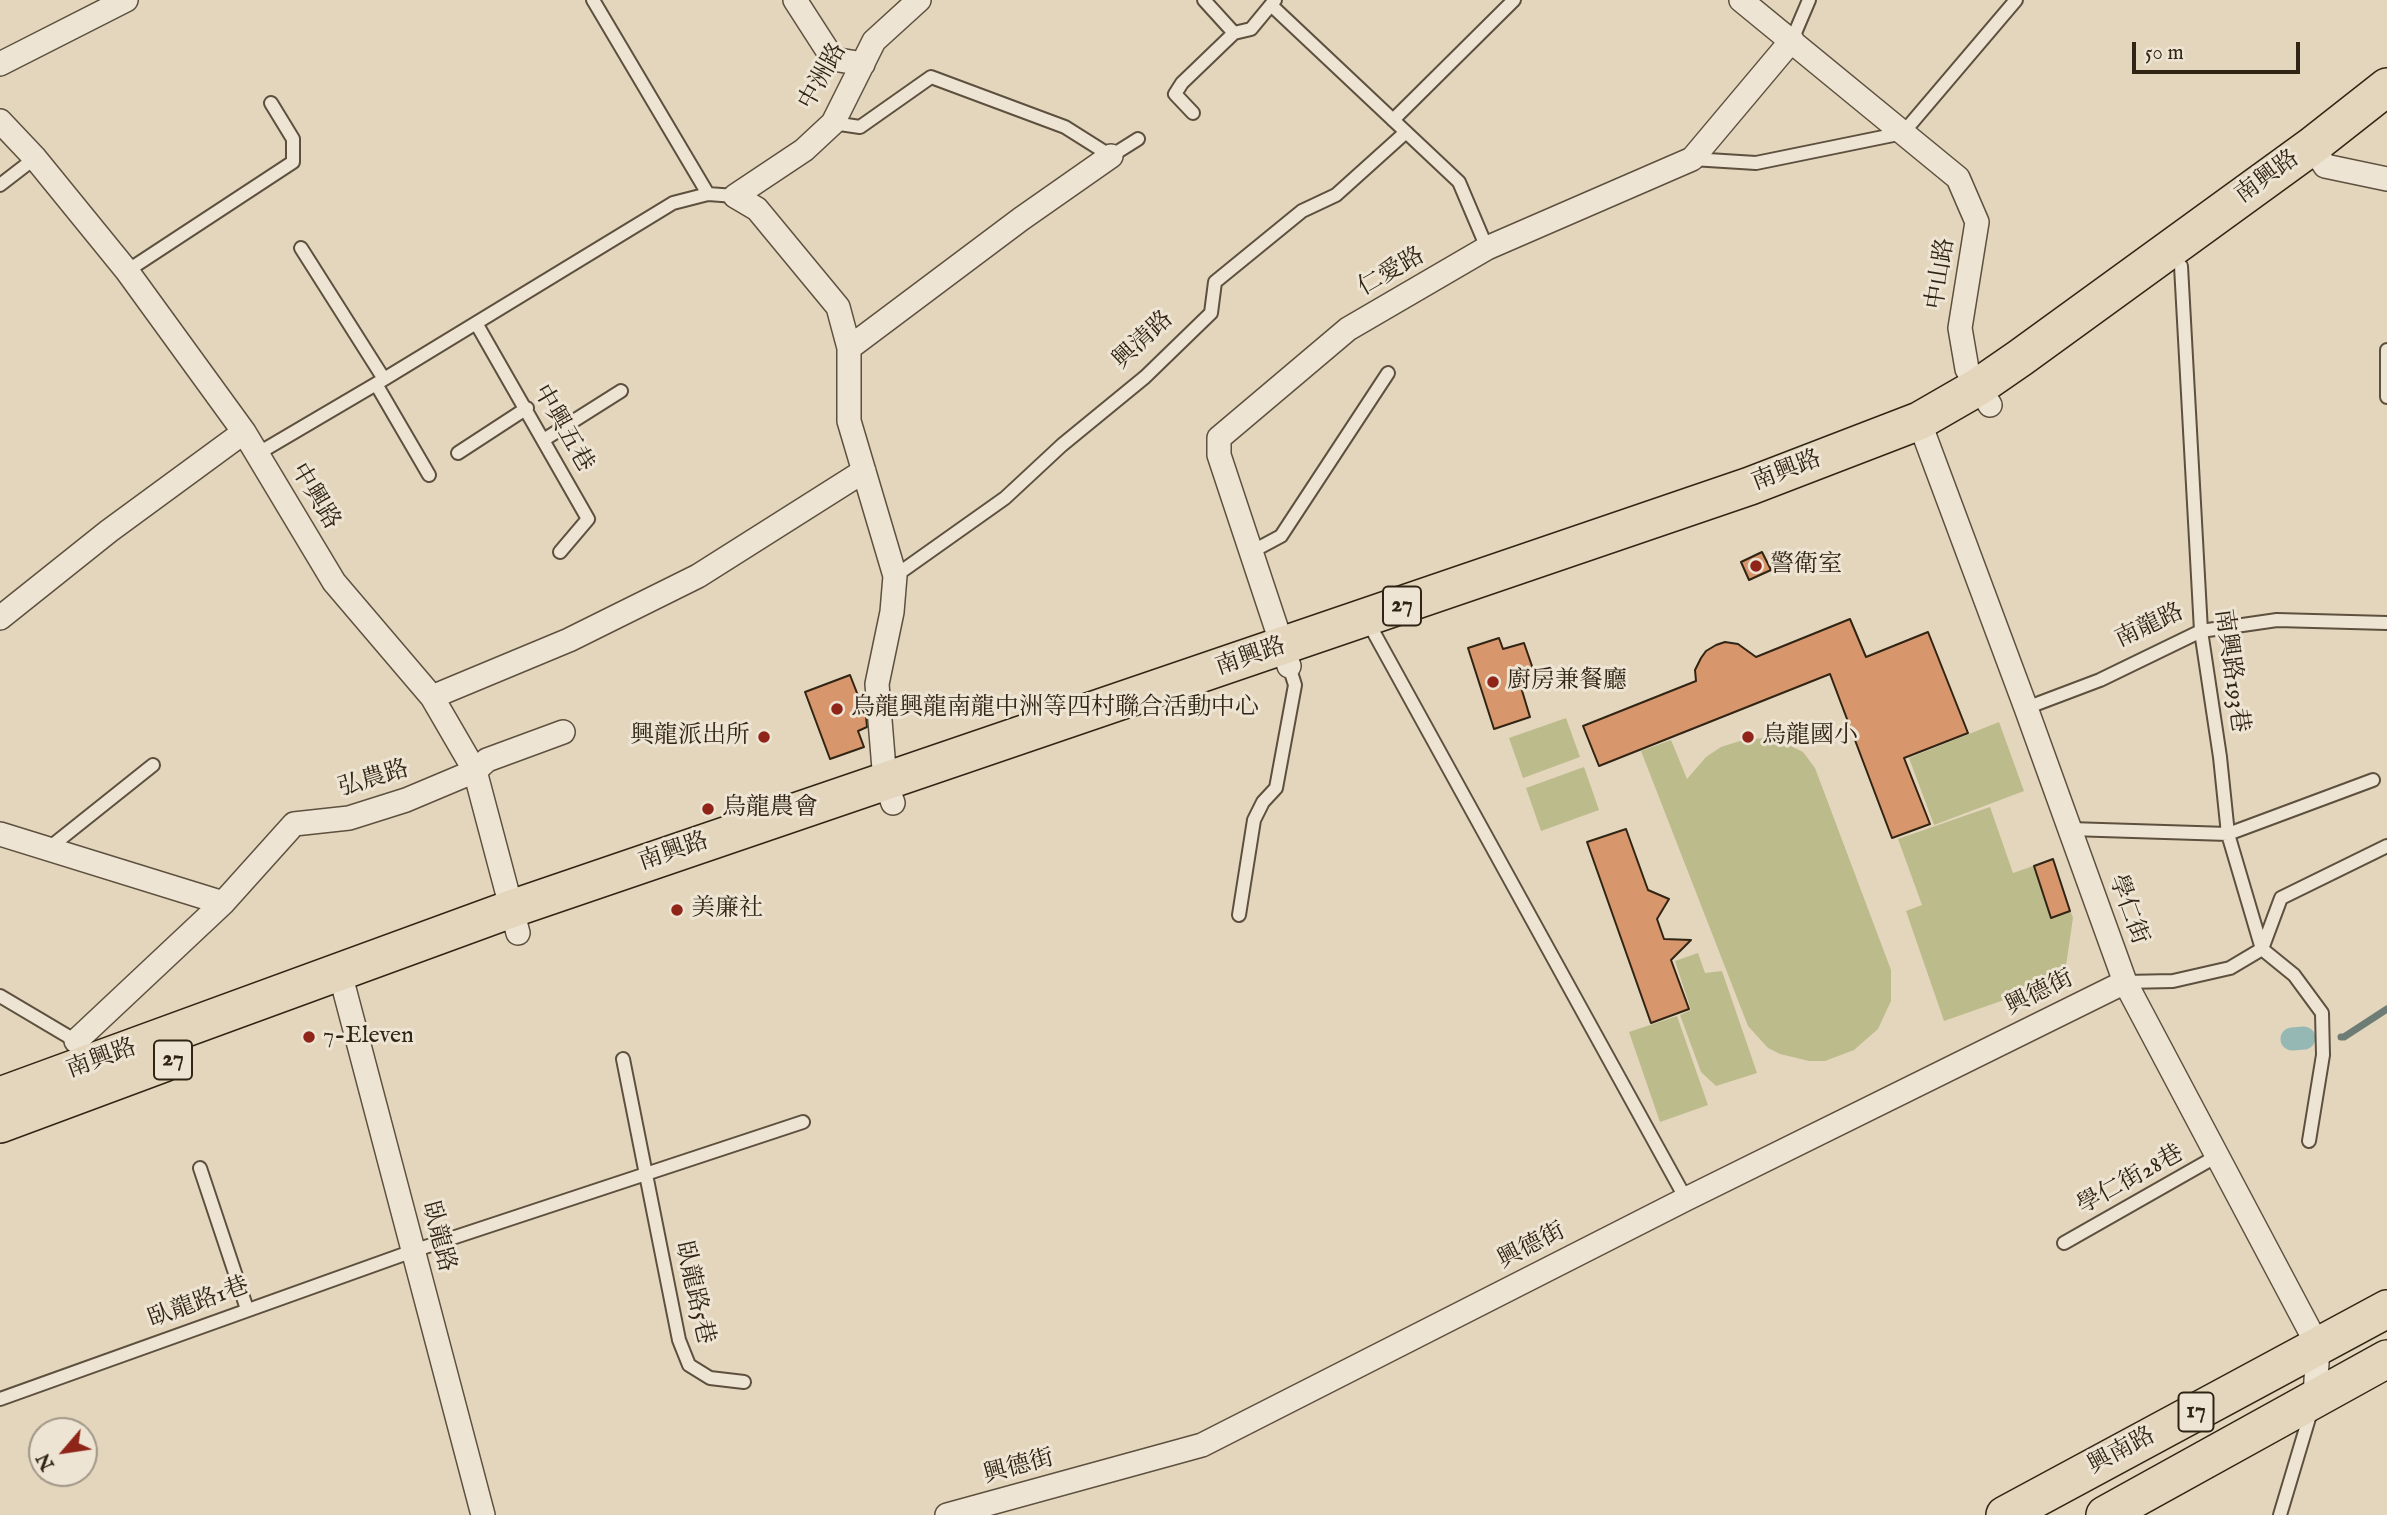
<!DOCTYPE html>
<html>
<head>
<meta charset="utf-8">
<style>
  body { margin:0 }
  #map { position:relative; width:2387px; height:1515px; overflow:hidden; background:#e4d6bc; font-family:"IM FELL English",serif }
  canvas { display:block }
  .north { position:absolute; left:28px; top:1417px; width:70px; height:70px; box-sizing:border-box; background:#ede4d3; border:2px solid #a19787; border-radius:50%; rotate:241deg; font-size:19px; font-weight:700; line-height:28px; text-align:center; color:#302414 }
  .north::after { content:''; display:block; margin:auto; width:24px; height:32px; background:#8f2418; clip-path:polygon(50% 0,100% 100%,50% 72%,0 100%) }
  .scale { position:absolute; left:2132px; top:42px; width:168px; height:32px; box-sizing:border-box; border:4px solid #302414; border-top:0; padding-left:9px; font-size:21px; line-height:24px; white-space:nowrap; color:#302414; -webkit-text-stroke:5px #ede4d3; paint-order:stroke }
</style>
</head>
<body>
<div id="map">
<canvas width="2387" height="1515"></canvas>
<div class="north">N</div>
<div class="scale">50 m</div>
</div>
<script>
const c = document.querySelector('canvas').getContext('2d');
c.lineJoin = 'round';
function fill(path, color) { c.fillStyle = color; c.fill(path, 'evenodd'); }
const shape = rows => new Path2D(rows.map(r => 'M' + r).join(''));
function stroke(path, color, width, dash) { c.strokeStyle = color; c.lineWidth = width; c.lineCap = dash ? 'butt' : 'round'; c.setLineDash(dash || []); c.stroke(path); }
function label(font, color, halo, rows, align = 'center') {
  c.font = font + ' "IM FELL English","Noto Serif TC",serif'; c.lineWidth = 6; c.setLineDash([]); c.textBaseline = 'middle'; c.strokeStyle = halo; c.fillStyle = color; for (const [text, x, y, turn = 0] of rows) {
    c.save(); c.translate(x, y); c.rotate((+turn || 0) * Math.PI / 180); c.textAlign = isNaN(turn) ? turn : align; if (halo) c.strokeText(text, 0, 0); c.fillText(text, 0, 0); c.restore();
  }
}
const green = shape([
  [1566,718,1580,757,1523,778,1509,738],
  [1999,722,2024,791,1934,825,1909,758],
  [1763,738,1785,743,1803,752,1815,768,1891,970,1891,1001,1878,1029,1854,1050,1825,1061,1809,1061,1780,1054,1768,1048,1748,1026,1641,751,1671,740,1687,779,1706,757,1721,747,1740,741],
  [1584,767,1599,810,1541,831,1526,788],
  [1990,807,2013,873,2053,859,2073,918,2064,979,1944,1021,1906,911,1922,905,1898,839],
  [1698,953,1705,973,1722,971,1757,1073,1716,1086,1701,1072,1680,1015,1691,1010,1675,961],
  [1677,1016,1708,1105,1660,1122,1629,1032]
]);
const stream = shape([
  [2341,1037,2344,1037,2387,1009]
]);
const canal = shape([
  [2292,1039,2304,1038]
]);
const building = shape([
  [1762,552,1771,570,1749,580,1741,562,1762,552],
  [1850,619,1866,657,1928,632,1968,733,1904,758,1930,824,1892,838,1830,674,1599,766,1583,726,1696,681,1695,670,1701,658,1706,651,1716,645,1725,642,1738,644,1756,657,1850,619],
  [1499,638,1503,649,1524,643,1533,669,1517,674,1530,717,1494,729,1468,648,1499,638],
  [850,675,866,716,867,727,858,731,864,747,830,759,805,692,850,675],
  [1626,829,1648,890,1669,899,1657,919,1664,939,1691,940,1671,960,1689,1009,1651,1023,1587,842,1626,829],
  [2053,859,2070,911,2051,918,2034,866,2053,859]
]);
const service = shape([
  [593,0,708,194],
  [1204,0,1234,33],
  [1271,5,1459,182,1487,248],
  [1792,40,1809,0],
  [1193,113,1175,94,1182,83,1234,33,1251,29,1275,0],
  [1393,120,1514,0],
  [833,123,860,127,931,77,1065,127,1111,156,1138,139],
  [1692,159,1756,163,1903,133,2016,0],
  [0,185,35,158],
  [301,248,384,379],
  [2181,266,2201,631,2220,757,2228,834,2262,949,2294,975,2322,1013,2323,1055,2309,1141],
  [127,271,293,162,293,139,271,103],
  [476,323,588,519,560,552],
  [2387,350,2387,397],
  [376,384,429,475],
  [545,439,621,391],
  [458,453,527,408],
  [257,454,376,384,673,203,708,194,735,196],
  [1253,551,1281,536,1388,373],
  [895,576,1005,498,1062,445,1145,377,1211,313,1215,282,1302,211,1336,195,1406,132],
  [1368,622,1686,1199],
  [2026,708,2100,680,2201,631,2277,620,2387,623],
  [2070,829,2228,834,2373,780],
  [49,848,153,765],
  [1239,915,1254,820,1263,802,1276,788,1295,685,1289,666],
  [2125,982,2173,981,2230,968,2262,949,2281,898,2387,846],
  [0,996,76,1041,77,1044],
  [623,1059,679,1340,689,1365,710,1378,744,1382],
  [200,1168,247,1309],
  [2064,1243,2217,1156],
  [0,1399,413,1251,803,1122],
  [2280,1515,2312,1408]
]);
const minor = shape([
  [795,0,833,59,863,64],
  [1741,0,1958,178,1977,222,1960,328,1967,369,1990,405],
  [0,64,126,0],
  [0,121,35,158,127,271,244,432,334,582,432,697,475,771,518,933],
  [2312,146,2325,166,2387,179],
  [849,348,1021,219,1111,156],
  [1919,421,2026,708,2125,982,2318,1346,2315,1397],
  [0,618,109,531,244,432],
  [1289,666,1219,455,1219,438,1348,329,1487,248,1692,159,1792,40],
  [432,697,569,640,698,576,864,471],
  [893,803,885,781,877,684,892,612,895,576,849,421,849,348,838,307,757,209,735,196,804,150,833,123,874,41,919,0],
  [0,834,223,903],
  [340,973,483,1515],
  [76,1041,223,903,294,824,349,818,406,800,475,771,487,760,563,732],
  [947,1515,1202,1445,1686,1199,2125,982]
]);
const primary = shape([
  [0,1096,511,909,1750,486,1919,421,1978,387,2020,358,2312,146,2387,87],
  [0,1124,164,1063],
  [2005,1515,2387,1309],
  [2105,1515,2387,1359]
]);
const markers = [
  [1756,566,7,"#8f2418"],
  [1493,682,7,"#8f2418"],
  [837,709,7,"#8f2418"],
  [764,737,7,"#8f2418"],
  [1748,737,7,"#8f2418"],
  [708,809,7,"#8f2418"],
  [677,910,7,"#8f2418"],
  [309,1037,7,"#8f2418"]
];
const shields = [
  [1402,606,38],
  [173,1060,38],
  [2196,1412,35]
];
const shieldNames = [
  ["27",1402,606],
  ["27",173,1060],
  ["17",2196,1412]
];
const streetNames = [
  ["中洲路",824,77,-61],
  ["南興路",2268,178,-36],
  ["仁愛路",1392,273,-30],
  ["中山路",1942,274,-81],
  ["興清路",1144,341,-43],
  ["中興五巷",562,429,60],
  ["南興路",1787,472,-21],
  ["中興路",314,497,59],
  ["南龍路",2150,627,-25],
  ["南興路",1251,658,-19],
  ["南興路193巷",2230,671,82],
  ["弘農路",374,780,-17],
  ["南興路",674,853,-19],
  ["學仁街",2127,910,70],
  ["興德街",2040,994,-26],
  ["南興路",102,1060,-20],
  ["學仁街28巷",2131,1181,-29],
  ["臥龍路",437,1237,75],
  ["興德街",1532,1247,-27],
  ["臥龍路5巷",693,1293,77],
  ["臥龍路1巷",199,1304,-20],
  ["興南路",2122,1452,-28],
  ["興德街",1019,1468,-15]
];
const poiNames = [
  ["警衛室",1770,566],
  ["廚房兼餐廳",1507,682],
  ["烏龍興龍南龍中洲等四村聯合活動中心",851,709],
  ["興龍派出所",750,737,"right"],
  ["烏龍國小",1762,737],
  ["烏龍農會",722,809],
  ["美廉社",691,910],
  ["7-Eleven",323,1037]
];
fill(green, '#bcbb8b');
stroke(stream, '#6d7d75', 7);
stroke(canal, '#96b8b5', 23);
fill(building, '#d7966c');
stroke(building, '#302414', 2);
stroke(service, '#5d503e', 16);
stroke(minor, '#5d503e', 26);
stroke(primary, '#302414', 40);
stroke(service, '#ede4d3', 12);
stroke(minor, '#ede4d3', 23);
stroke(primary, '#e4d6bc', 37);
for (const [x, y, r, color] of markers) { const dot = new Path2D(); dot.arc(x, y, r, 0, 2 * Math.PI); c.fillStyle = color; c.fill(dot); stroke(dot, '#ede4d3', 2.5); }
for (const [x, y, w] of shields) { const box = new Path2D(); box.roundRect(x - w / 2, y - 19.5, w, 39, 5); c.fillStyle = '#ede4d3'; c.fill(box); stroke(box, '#302414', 2); }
label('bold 23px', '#302414', null, shieldNames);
label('24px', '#302414', '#ede4d3', streetNames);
label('24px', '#302414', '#ede4d3', poiNames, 'left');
</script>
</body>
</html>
